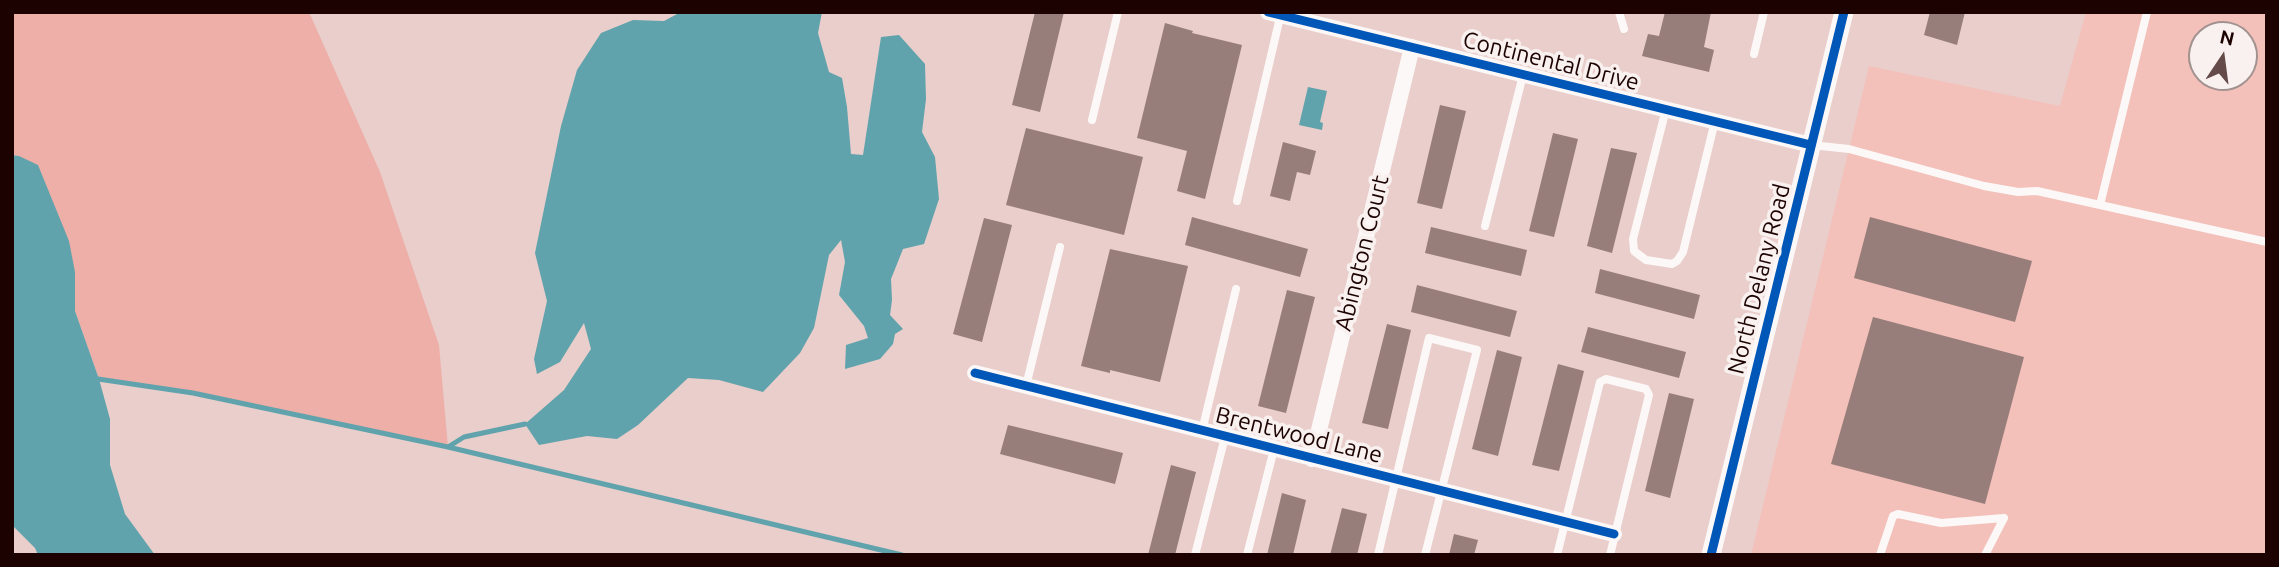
<!DOCTYPE html>
<html>
<head>
<meta charset="utf-8">
<style>
  body { margin:0 }
  #map { position:relative; width:2279px; height:567px; overflow:hidden; background:#e9cecb; font-family:Ubuntu,sans-serif }
  canvas { display:block }
  .frame { position:absolute; inset:0; border:14px solid #1c0302; pointer-events:none }
  .north { position:absolute; left:2188px; top:21px; width:70px; height:70px; box-sizing:border-box; background:#f9f1ef; border:2px solid #a19290; border-radius:50%; rotate:13deg; font-size:19px; font-weight:700; line-height:28px; text-align:center; color:#1c0302 }
  .north::after { content:''; display:block; margin:auto; width:24px; height:32px; background:#644a48; clip-path:polygon(50% 0,100% 100%,50% 72%,0 100%) }
</style>
</head>
<body>
<div id="map">
<canvas width="2279" height="567"></canvas>
<div class="frame"></div>
<div class="north">N</div>
</div>
<script>
const c = document.querySelector('canvas').getContext('2d');
c.lineJoin = 'round';
function fill(path, color) { c.fillStyle = color; c.fill(path, 'evenodd'); }
const shape = rows => new Path2D(rows.map(r => 'M' + r).join(''));
function stroke(path, color, width, dash) { c.strokeStyle = color; c.lineWidth = width; c.lineCap = dash ? 'butt' : 'round'; c.setLineDash(dash || []); c.stroke(path); }
function label(font, color, halo, rows, align = 'center') {
  c.font = font + ' Ubuntu,sans-serif'; c.lineWidth = 7; c.setLineDash([]); c.textBaseline = 'middle'; c.strokeStyle = halo; c.fillStyle = color; for (const [text, x, y, turn = 0] of rows) {
    c.save(); c.translate(x, y); c.rotate((+turn || 0) * Math.PI / 180); c.textAlign = isNaN(turn) ? turn : align; if (halo) c.strokeText(text, 0, 0); c.fillText(text, 0, 0); c.restore();
  }
}
const built = shape([
  [2086,12,2267,12,2267,555,1751,555,1869,66,2060,106],
  [2202,35,2244,35,2244,77,2202,77]
]);
const green = shape([
  [12,12,309,12,380,172,439,345,448,447,193,393,99,379,75,311,75,272,19,156,12,155]
]);
const water = shape([
  [681,12,822,12,818,33,829,72,842,78,847,107,851,154,863,155,881,37,899,35,925,64,926,99,922,132,935,157,939,199,924,244,903,249,891,279,892,300,890,315,903,329,895,334,893,344,880,359,845,369,846,345,868,338,864,326,839,295,845,262,841,240,829,255,814,328,800,353,763,392,719,380,688,378,638,425,617,439,587,436,539,445,525,424,564,390,591,349,584,323,560,362,537,374,534,359,547,301,535,253,561,126,577,70,601,33,633,20,664,21],
  [1308,87,1327,91,1320,122,1323,123,1322,130,1299,125],
  [12,155,19,156,38,165,69,241,75,272,75,311,99,379,110,419,110,465,125,514,155,555,38,555,35,548,12,525]
]);
const stream = shape([
  [98,379,193,393,448,447,902,555],
  [448,447,464,437,525,424]
]);
const building = shape([
  [1035,12,1064,12,1040,112,1012,105],
  [1665,12,1711,12,1704,47,1714,50,1709,72,1642,56,1648,34,1659,36],
  [1930,12,1965,12,1957,45,1924,35],
  [1165,23,1193,31,1192,33,1242,45,1205,199,1177,191,1187,151,1137,138],
  [1440,105,1466,111,1442,209,1417,203],
  [1026,128,1143,157,1124,235,1006,205],
  [1553,133,1578,139,1554,237,1529,231],
  [1283,142,1316,151,1310,175,1297,172,1290,201,1270,196],
  [1611,148,1637,153,1612,253,1587,246],
  [1192,217,1308,249,1300,277,1185,245],
  [1870,217,2032,261,2015,322,1854,278],
  [984,218,1012,225,982,342,953,334],
  [1431,227,1527,250,1521,276,1425,253],
  [1110,249,1188,266,1160,382,1110,370,1110,373,1081,366],
  [1600,269,1700,295,1694,319,1595,293],
  [1417,285,1517,311,1510,337,1411,312],
  [1287,290,1315,297,1286,413,1258,406],
  [1873,317,2024,357,1985,504,1831,464],
  [1387,324,1411,330,1388,429,1362,423],
  [1588,327,1686,352,1679,378,1581,352],
  [1497,350,1522,357,1498,456,1472,449],
  [1558,364,1584,371,1559,471,1532,465],
  [1669,393,1694,399,1670,498,1645,491],
  [1008,425,1123,453,1115,484,1000,454],
  [1171,465,1196,472,1175,555,1148,555],
  [1282,493,1306,500,1293,555,1267,555],
  [1342,508,1367,514,1357,555,1330,555],
  [1454,534,1478,540,1474,555,1449,555]
]);
const service = shape([
  [1619,12,1624,29],
  [1754,54,1764,12],
  [1666,109,1633,239,1634,251,1646,260,1672,264,1677,261,1683,252,1715,121],
  [1092,120,1118,12],
  [1811,145,1849,149,1984,186,2018,192,2037,191,2267,242],
  [1237,201,1281,13],
  [2100,205,2147,12],
  [1485,226,1523,75],
  [1026,386,1060,247],
  [1202,431,1236,289],
  [1195,555,1225,437],
  [1247,555,1274,449],
  [1378,555,1429,338,1477,350,1425,555],
  [1557,555,1600,382,1606,379,1646,389,1649,395,1610,555],
  [1880,555,1893,516,1898,514,1941,523,2004,518],
  [1985,555,2004,518]
]);
const minor = shape([
  [1268,12,1811,145],
  [975,373,1614,534],
  [1312,459,1412,47]
]);
const tertiary = shape([
  [1711,555,1844,12]
]);
const cycleway = shape([
  [1268,12,1811,145],
  [975,373,1614,534],
  [1711,555,1844,12]
]);
const streetNames = [
  ["Continental Drive",1551,61,14],
  ["Abington Court",1362,253,-76],
  ["North Delany Road",1759,279,-76],
  ["Brentwood Lane",1299,435,14]
];
fill(built, '#f4c0ba');
fill(green, '#edafa7');
fill(water, '#61a3ac');
stroke(stream, '#61a3ac', 5);
fill(building, '#977e7b');
stroke(service, '#fcf8f7', 8);
stroke(minor, '#fcf8f7', 16);
stroke(tertiary, '#fcf8f7', 19);
stroke(cycleway, '#0057b8', 9);
label('23px', '#1c0302', '#f9f1ef', streetNames);
</script>
</body>
</html>
